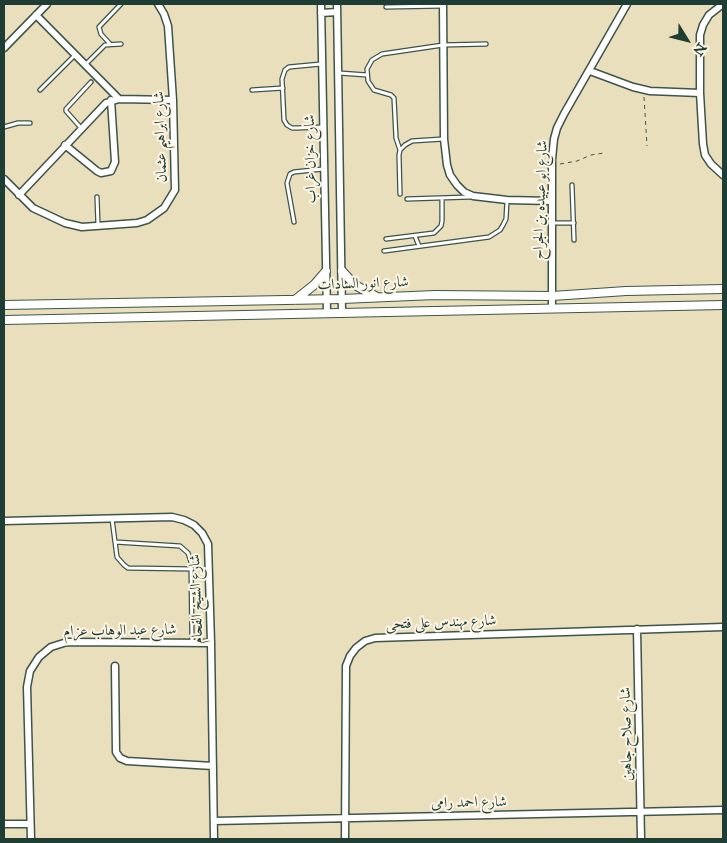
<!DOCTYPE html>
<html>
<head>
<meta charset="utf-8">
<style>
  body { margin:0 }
  #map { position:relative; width:727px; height:843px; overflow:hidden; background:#eadfbc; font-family:"IM FELL Great Primer",serif }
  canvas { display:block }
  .frame { position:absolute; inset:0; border:5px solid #1f3d34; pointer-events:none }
  .north { position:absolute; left:662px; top:15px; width:50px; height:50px; -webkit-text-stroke:4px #fcf5e5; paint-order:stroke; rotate:126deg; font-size:14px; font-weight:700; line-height:20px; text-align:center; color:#1f3d34 }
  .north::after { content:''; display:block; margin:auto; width:18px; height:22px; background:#1f3d34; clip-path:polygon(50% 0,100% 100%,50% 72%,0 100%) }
</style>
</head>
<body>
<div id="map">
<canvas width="727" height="843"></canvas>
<div class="frame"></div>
<div class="north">N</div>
</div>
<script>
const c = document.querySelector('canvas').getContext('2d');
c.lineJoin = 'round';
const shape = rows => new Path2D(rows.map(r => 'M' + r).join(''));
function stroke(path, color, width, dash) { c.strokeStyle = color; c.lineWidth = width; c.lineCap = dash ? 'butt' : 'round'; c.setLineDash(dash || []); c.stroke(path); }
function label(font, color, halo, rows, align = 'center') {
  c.font = font + ' "IM FELL Great Primer",Amiri,serif'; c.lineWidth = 4; c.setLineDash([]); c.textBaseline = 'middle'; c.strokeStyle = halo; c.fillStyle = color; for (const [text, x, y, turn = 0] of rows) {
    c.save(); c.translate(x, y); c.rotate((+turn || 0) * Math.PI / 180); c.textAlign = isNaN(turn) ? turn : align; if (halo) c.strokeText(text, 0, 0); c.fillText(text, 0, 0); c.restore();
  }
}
const path = shape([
  [644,97,647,146],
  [560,164,577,161,591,155,604,153]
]);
const service = shape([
  [386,7,442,6],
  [110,44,101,34,99,27,121,4],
  [86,64,105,45,121,44],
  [321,64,289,67,285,70,282,79,284,120,287,125,292,128,297,128,323,127],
  [339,73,367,75],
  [40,90,75,55],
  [252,90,283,88],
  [4,127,18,123,30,123],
  [81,128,66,111,66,109,91,82],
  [400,150,396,138,394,98,391,95,374,90,368,81,367,69,372,60,382,54,443,45,486,44],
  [572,185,574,240],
  [400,194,399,155,400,150,405,145,412,141,443,139],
  [97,197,98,225],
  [407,199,470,197],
  [294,222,287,183,290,174,294,172,323,169],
  [552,223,574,223],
  [415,236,419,246],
  [386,239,434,233,441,226,442,221,442,198],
  [384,251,489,237,500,230,503,225,506,219,507,201],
  [112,519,117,557,124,565,128,568,192,569],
  [115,542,180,546,188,553,191,562,192,642]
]);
const minor = shape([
  [321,4,327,313],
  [337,4,342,313],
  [443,4,444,139,447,165,450,175,457,185,464,192,473,196,507,200,552,201],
  [723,4,709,15,703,25,700,35,700,93,703,144,705,155,711,164,723,175],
  [321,13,337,12],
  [36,15,119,99],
  [4,48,47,4],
  [590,71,633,87,650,91,700,93],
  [65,145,97,171,101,173,111,171,115,162,111,100],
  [4,179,33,208,65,223,82,227,137,223,147,220,164,208,175,190,173,100,168,26,164,14,158,4],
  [19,195,106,103,119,99,173,100],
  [552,308,552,159,554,139,557,128,564,114,627,4],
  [4,521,172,517,184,520,194,525,202,533,208,544,211,643,214,839],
  [637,629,641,839],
  [115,666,116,752,120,758,127,761,213,766],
  [214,821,723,810],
  [4,824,30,824],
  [31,839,27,687,30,671,39,657,51,647,67,642,211,643],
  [345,839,346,666,350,656,356,648,365,641,375,638,723,627]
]);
const tertiary = shape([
  [342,271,355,285,377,297],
  [295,300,314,285,326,271],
  [4,305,342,299,435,295,552,296,626,291,723,289],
  [4,320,723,305]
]);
const streetNames = [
  ["شارع ابراهيم عثمان",161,137,-92],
  ["شارع خزان غراب",311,159,-91],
  ["شارع ابو عبيده بن الجراح",541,200,-88],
  ["شارع انور السادات",363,284,-2],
  ["شارع الشيخ الفحام",197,599,-92],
  ["شارع مهندس على فتحى",441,623,-2],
  ["شارع عبد الوهاب عزام",120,631,-1],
  ["شارع صلاح جاهين",627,734,-91],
  ["شارع احمد رامى",469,803,-1]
];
stroke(service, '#3d5548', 5.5);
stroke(minor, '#3d5548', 9);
stroke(tertiary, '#3d5548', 10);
stroke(path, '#3d5548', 1, [4, 4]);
stroke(service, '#fff', 3);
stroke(minor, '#fff', 6);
stroke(tertiary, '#fff', 8);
label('15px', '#1f3d34', '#fcf5e5', streetNames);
</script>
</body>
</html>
